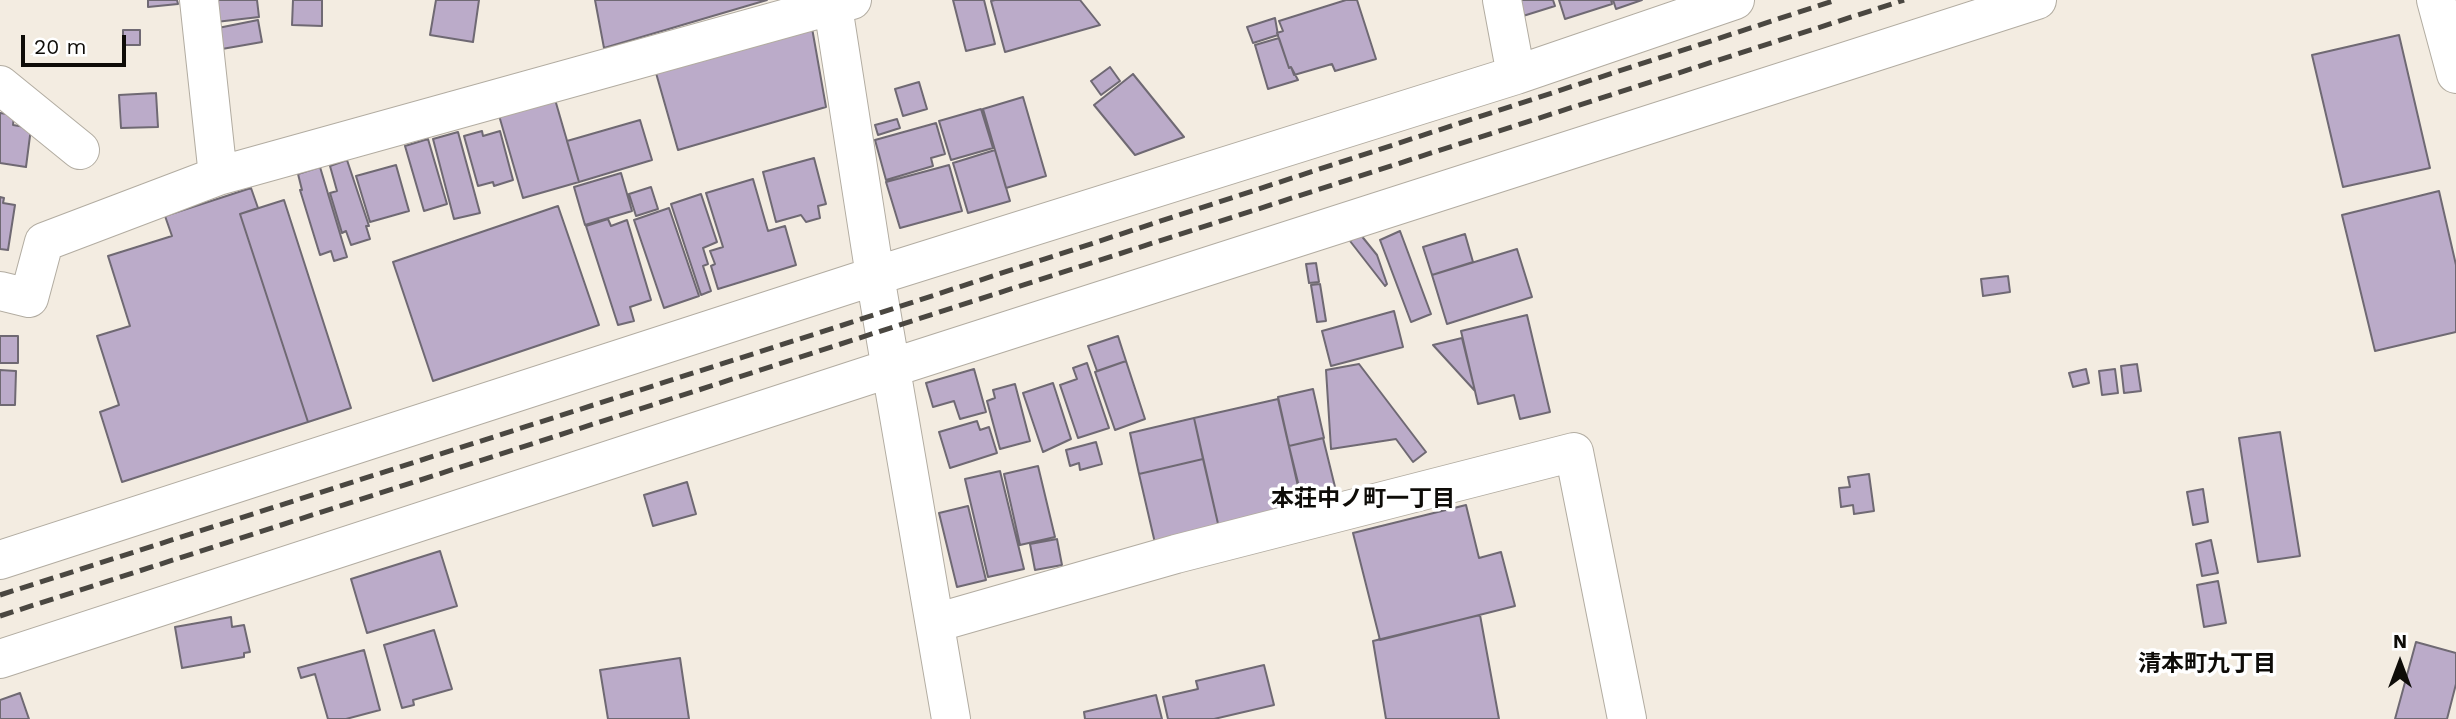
<!DOCTYPE html>
<html>
<head>
<meta charset="utf-8">
<style>
  body { margin:0 }
  #map { position:relative; width:2456px; height:719px; overflow:hidden; background:#f3ece1; font-family:"Work Sans",sans-serif }
  canvas { display:block }
  .north { position:absolute; left:2365px; top:628px; width:70px; height:70px; -webkit-text-stroke:5px #fff; paint-order:stroke; rotate:0deg; font-size:19px; font-weight:700; line-height:28px; text-align:center; color:#0e0c08 }
  .north::after { content:''; display:block; margin:auto; width:24px; height:32px; background:#0e0c08; clip-path:polygon(50% 0,100% 100%,50% 72%,0 100%) }
  .scale { position:absolute; left:21px; top:35px; width:105px; height:32px; box-sizing:border-box; border:4px solid #0e0c08; border-top:0; padding-left:9px; font-size:21px; line-height:24px; white-space:nowrap; color:#0e0c08; -webkit-text-stroke:5px #fff; paint-order:stroke }
</style>
</head>
<body>
<div id="map">
<canvas width="2456" height="719"></canvas>
<div class="north">N</div>
<div class="scale">20 m</div>
</div>
<script>
const c = document.querySelector('canvas').getContext('2d');
c.lineJoin = 'round';
function fill(path, color) { c.fillStyle = color; c.fill(path, 'evenodd'); }
const shape = rows => new Path2D(rows.map(r => 'M' + r).join(''));
function stroke(path, color, width, dash) { c.strokeStyle = color; c.lineWidth = width; c.lineCap = dash ? 'butt' : 'round'; c.setLineDash(dash || []); c.stroke(path); }
function label(font, color, halo, rows, align = 'center') {
  c.font = font + ' "Work Sans","Noto Sans JP",sans-serif'; c.lineWidth = 7; c.setLineDash([]); c.textBaseline = 'middle'; c.strokeStyle = halo; c.fillStyle = color; for (const [text, x, y, turn = 0] of rows) {
    c.save(); c.translate(x, y); c.rotate((+turn || 0) * Math.PI / 180); c.textAlign = isNaN(turn) ? turn : align; if (halo) c.strokeText(text, 0, 0); c.fillText(text, 0, 0); c.restore();
  }
}
const building = shape([
  [148,0,177,0,178,4,148,7,148,0],
  [213,0,257,0,259,17,216,22,213,0],
  [293,0,322,0,322,26,292,25,293,0],
  [436,0,479,0,473,42,430,35,436,0],
  [595,0,767,0,604,48,595,0],
  [953,0,984,0,995,44,966,51,953,0],
  [995,0,1080,0,1100,25,1005,52,991,1,995,0],
  [1346,0,1357,0,1376,59,1335,71,1332,64,1294,75,1291,67,1289,68,1277,33,1283,31,1279,21,1346,0],
  [1518,0,1553,0,1555,6,1523,16,1518,0],
  [1559,0,1611,0,1612,4,1565,19,1559,0],
  [1613,0,1642,0,1616,9,1613,0],
  [1275,18,1278,35,1253,43,1247,27,1275,18],
  [258,20,262,42,222,49,218,28,258,20],
  [812,28,826,107,678,150,654,66,812,28],
  [123,30,140,30,140,45,123,45,123,30],
  [2399,35,2430,168,2343,187,2312,55,2399,35],
  [1279,38,1289,68,1291,67,1298,80,1268,89,1255,45,1279,38],
  [1110,67,1120,81,1101,95,1091,81,1110,67],
  [1133,74,1184,137,1135,155,1094,105,1133,74],
  [919,82,927,109,903,116,895,89,919,82],
  [156,93,158,127,121,128,119,95,156,93],
  [554,96,579,182,523,198,498,112,554,96],
  [1023,97,1046,176,1006,188,983,109,1023,97],
  [981,109,993,148,951,160,939,121,981,109],
  [0,113,14,115,13,125,31,128,26,167,0,163,0,113],
  [897,119,900,128,878,135,875,125,897,119],
  [640,120,652,160,579,182,567,141,640,120],
  [936,123,945,154,931,158,933,166,886,180,875,140,936,123],
  [482,131,483,136,500,131,513,180,494,186,493,182,478,186,464,136,482,131],
  [458,132,480,213,454,219,433,139,458,132],
  [428,139,447,204,424,211,405,146,428,139],
  [995,150,1010,201,968,213,953,163,995,150],
  [814,158,826,204,818,206,820,218,806,222,801,215,776,222,763,172,814,158],
  [347,160,369,226,366,226,370,239,351,245,346,231,342,233,330,193,337,191,330,166,347,160],
  [396,165,409,211,370,222,356,176,396,165],
  [949,165,962,211,900,228,886,182,949,165],
  [320,167,347,257,334,261,331,251,320,255,300,190,302,190,298,174,320,167],
  [621,173,632,211,585,225,574,187,621,173],
  [753,179,768,231,785,226,796,265,718,289,711,266,715,264,710,251,723,247,706,193,753,179],
  [651,187,658,209,636,216,629,194,651,187],
  [251,188,258,208,240,214,308,422,122,482,100,412,119,405,97,336,130,326,108,256,172,236,165,216,251,188],
  [2439,191,2456,265,2456,332,2375,351,2342,215,2439,191],
  [701,194,717,242,703,248,708,264,703,266,711,291,701,295,671,204,701,194],
  [0,197,4,198,3,203,15,205,8,250,0,249,0,197],
  [284,200,351,408,308,422,240,214,284,200],
  [558,206,599,325,433,381,393,262,558,206],
  [669,208,699,296,664,308,634,220,669,208],
  [608,219,611,226,627,220,651,300,630,307,634,321,618,325,586,226,608,219],
  [1400,231,1431,314,1411,322,1380,240,1400,231],
  [1360,234,1377,255,1387,284,1385,286,1350,241,1360,234],
  [1465,234,1473,262,1432,275,1423,247,1465,234],
  [1517,249,1532,297,1447,324,1432,275,1517,249],
  [1316,263,1319,282,1309,283,1306,264,1316,263],
  [2008,276,2010,292,1983,296,1981,279,2008,276],
  [1320,284,1326,321,1317,322,1311,285,1320,284],
  [1394,311,1403,347,1331,366,1322,331,1394,311],
  [1527,315,1550,412,1520,419,1514,395,1478,404,1461,331,1527,315],
  [0,336,18,336,18,363,0,363,0,336],
  [1118,336,1126,361,1097,371,1088,346,1118,336],
  [1462,338,1475,391,1433,345,1462,338],
  [1126,361,1145,419,1115,430,1095,372,1126,361],
  [1087,363,1109,428,1078,438,1060,385,1077,379,1073,368,1087,363],
  [1359,364,1426,452,1413,462,1396,439,1331,449,1326,370,1359,364],
  [2137,364,2141,391,2124,393,2121,366,2137,364],
  [974,369,986,412,960,419,954,401,933,407,926,383,974,369],
  [2086,369,2089,383,2073,387,2069,373,2086,369],
  [2115,369,2118,393,2102,395,2099,371,2115,369],
  [0,370,16,371,15,405,0,405,0,370],
  [1053,383,1071,439,1043,452,1023,393,1053,383],
  [1015,384,1030,441,1000,449,987,401,995,398,993,390,1015,384],
  [1313,389,1324,438,1289,446,1278,397,1313,389],
  [1278,399,1303,508,1219,528,1194,418,1278,399],
  [1194,418,1203,459,1139,474,1130,433,1194,418],
  [977,421,980,430,989,427,997,453,950,468,939,432,977,421],
  [2280,432,2300,556,2258,562,2239,438,2280,432],
  [1323,438,1336,491,1302,499,1289,446,1323,438],
  [1096,442,1102,464,1080,470,1079,463,1070,466,1066,450,1096,442],
  [1203,459,1219,528,1155,543,1139,474,1203,459],
  [1038,466,1055,537,1020,545,1004,474,1038,466],
  [1000,471,1024,569,988,577,965,479,1000,471],
  [1869,474,1874,511,1854,514,1853,505,1841,507,1839,488,1850,487,1848,477,1869,474],
  [687,482,696,514,653,526,644,495,687,482],
  [2203,489,2208,522,2193,525,2187,492,2203,489],
  [1466,505,1479,558,1501,552,1515,606,1380,640,1353,533,1466,505],
  [968,506,986,580,957,587,939,513,968,506],
  [1057,539,1062,565,1035,570,1030,544,1057,539],
  [2211,540,2218,573,2202,576,2196,544,2211,540],
  [440,551,457,606,367,633,351,579,440,551],
  [2218,581,2226,623,2204,627,2197,585,2218,581],
  [1480,615,1499,719,1386,719,1373,641,1480,615],
  [231,617,232,627,244,625,250,652,244,653,244,657,182,668,175,627,231,617],
  [434,630,452,689,413,700,414,705,402,708,384,645,434,630],
  [2416,642,2456,653,2456,684,2447,719,2395,719,2416,642],
  [364,650,380,710,346,719,328,719,315,674,301,678,298,668,364,650],
  [680,658,689,719,608,719,600,670,680,658],
  [1264,665,1274,705,1214,719,1168,719,1163,697,1198,689,1196,681,1264,665],
  [20,693,29,719,0,719,0,700,20,693],
  [1156,695,1162,719,1085,719,1084,712,1156,695]
]);
const minor = shape([
  [199,0,218,176,852,0],
  [832,0,875,276,951,719],
  [1502,0,1516,75],
  [2436,0,2456,74],
  [0,85,80,150],
  [0,291,29,298,44,242,218,176],
  [0,560,875,276,1516,75,1735,0],
  [935,623,1176,554,1574,452,1627,719],
  [0,659,891,368,2037,0]
]);
const rail = shape([
  [0,595,840,326,1836,0],
  [0,616,1904,0]
]);
const neighbourhoodNames = [
  ["本荘中ノ町一丁目",1363,499],
  ["清本町九丁目",2207,664]
];
fill(building, '#bbabc9');
stroke(building, '#6f6973', 2);
stroke(minor, '#b2aca1', 40);
stroke(minor, '#fff', 38);
stroke(rail, '#4a4741', 5, [14, 7]);
label('bold 23px', '#0e0c08', '#fff', neighbourhoodNames);
</script>
</body>
</html>
